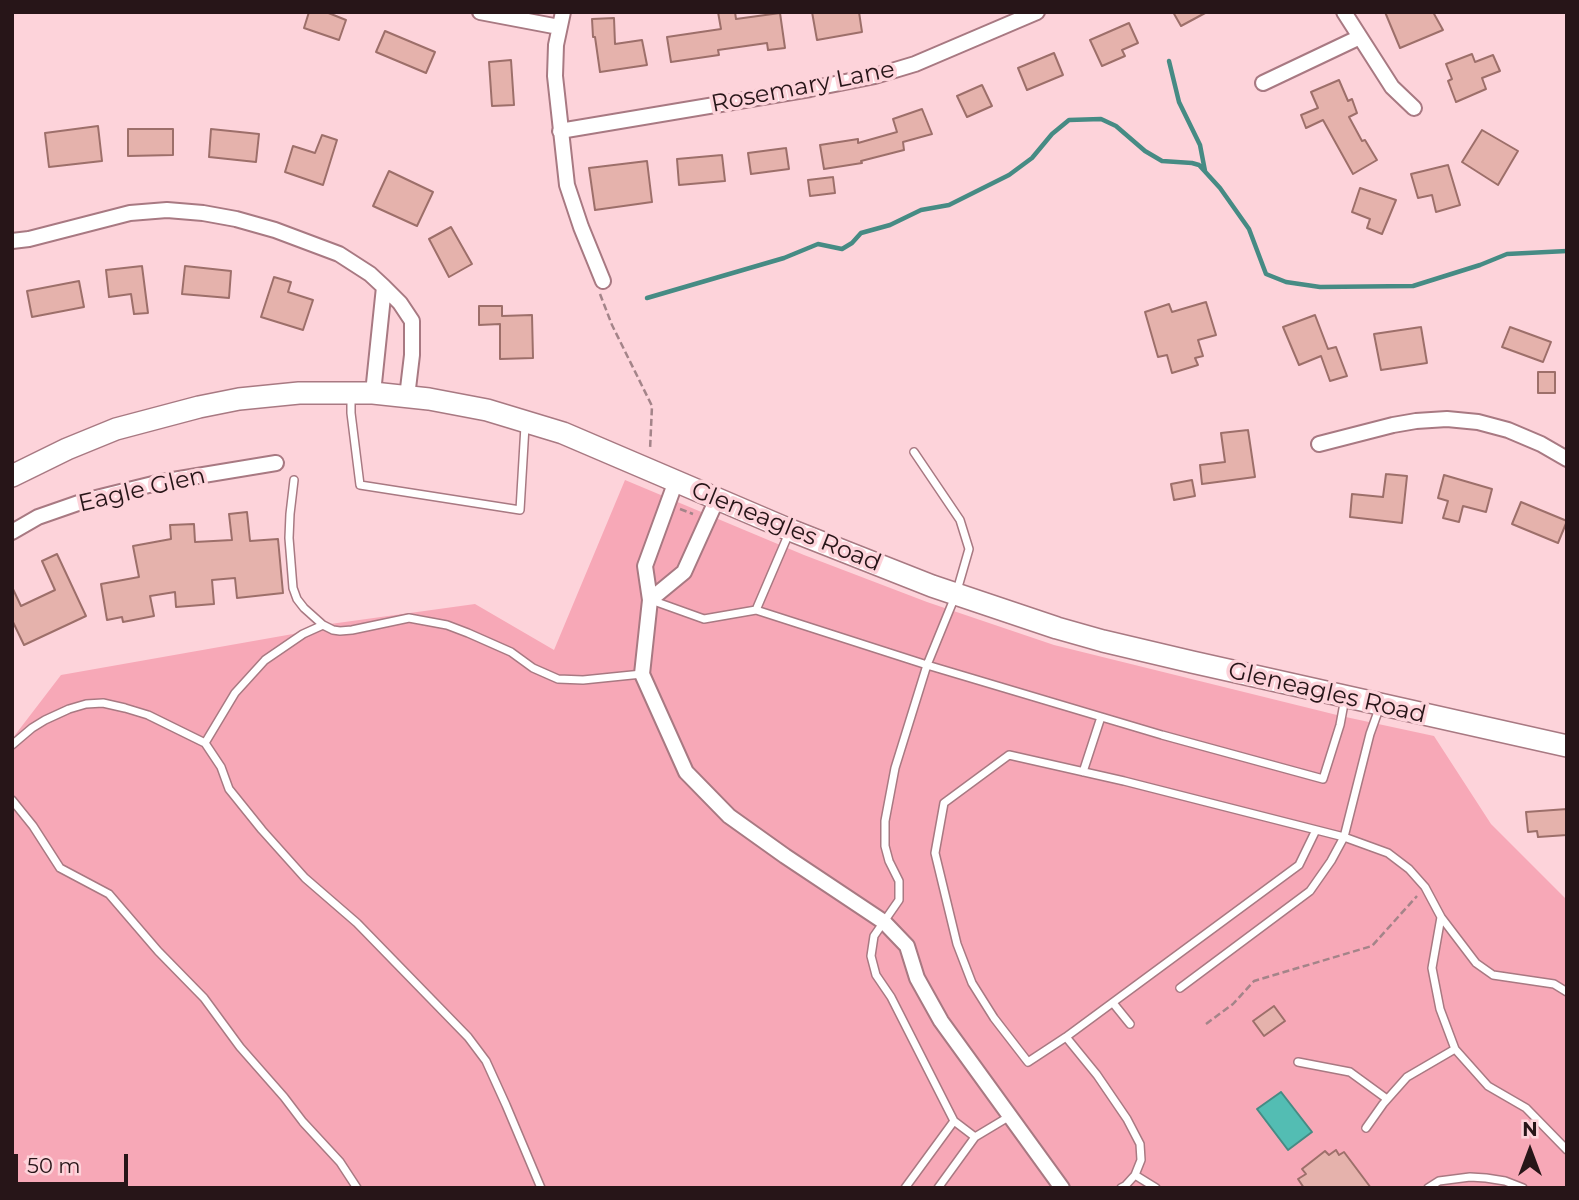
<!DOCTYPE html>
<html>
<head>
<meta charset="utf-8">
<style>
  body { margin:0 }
  #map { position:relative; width:1579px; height:1200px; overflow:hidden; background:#fdd3da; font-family:Montserrat,sans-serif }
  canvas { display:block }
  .frame { position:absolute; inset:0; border:14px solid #271518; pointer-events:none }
  .north { position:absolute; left:1495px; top:1116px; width:70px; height:70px; -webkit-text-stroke:5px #fdd3da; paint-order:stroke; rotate:0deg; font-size:19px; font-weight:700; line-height:28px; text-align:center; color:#271518 }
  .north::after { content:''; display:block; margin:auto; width:24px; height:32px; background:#271518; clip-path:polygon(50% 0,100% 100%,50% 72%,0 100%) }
  .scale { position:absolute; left:14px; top:1154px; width:114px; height:32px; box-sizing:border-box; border:4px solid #271518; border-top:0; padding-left:9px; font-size:21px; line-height:24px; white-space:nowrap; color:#271518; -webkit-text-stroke:5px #fdd3da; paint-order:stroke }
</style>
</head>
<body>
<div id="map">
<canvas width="1579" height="1200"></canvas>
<div class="frame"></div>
<div class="north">N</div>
<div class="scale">50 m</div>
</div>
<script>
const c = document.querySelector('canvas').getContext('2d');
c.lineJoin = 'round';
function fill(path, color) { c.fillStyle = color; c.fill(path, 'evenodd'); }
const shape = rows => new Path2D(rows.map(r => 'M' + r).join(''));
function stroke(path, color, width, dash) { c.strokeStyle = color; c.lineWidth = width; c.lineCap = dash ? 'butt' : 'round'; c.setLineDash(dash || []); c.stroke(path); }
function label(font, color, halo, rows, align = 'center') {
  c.font = font + ' Montserrat,sans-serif'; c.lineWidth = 7; c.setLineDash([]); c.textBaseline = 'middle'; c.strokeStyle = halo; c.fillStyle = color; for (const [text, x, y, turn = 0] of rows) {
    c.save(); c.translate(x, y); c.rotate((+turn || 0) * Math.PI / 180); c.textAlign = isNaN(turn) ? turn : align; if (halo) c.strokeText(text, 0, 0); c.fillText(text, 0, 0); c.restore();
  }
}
const green = shape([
  [625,480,804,555,927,602,1054,645,1341,716,1434,736,1491,824,1567,900,1567,1188,12,1188,12,739,61,675,293,634,323,625,475,604,554,650]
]);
const water = shape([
  [1281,1092,1312,1132,1288,1150,1257,1109,1281,1092]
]);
const stream = shape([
  [1169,61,1179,102,1200,145,1205,171],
  [647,298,784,258,818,244,842,249,852,243,861,233,890,225,921,210,949,205,1009,175,1032,158,1052,134,1069,120,1101,119,1116,126,1145,151,1162,161,1192,163,1199,165,1220,188,1249,229,1266,274,1286,282,1320,287,1413,286,1480,265,1507,254,1567,251]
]);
const building = shape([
  [309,12,326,12,346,20,339,40,304,28,309,12],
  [718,12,735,12,736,19,780,13,785,48,768,50,767,43,718,50,719,55,671,62,667,37,721,29,718,12],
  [812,12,859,12,862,32,817,40,812,12],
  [1173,12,1207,12,1181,26,1173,12],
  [1385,12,1433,12,1443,30,1400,48,1385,12],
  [614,18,615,44,642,40,647,65,600,72,595,37,593,37,592,19,614,18],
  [1129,23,1138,43,1122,50,1125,56,1102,66,1090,40,1129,23],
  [385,31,435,52,426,73,376,52,385,31],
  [1054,53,1063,75,1027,90,1018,68,1054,53],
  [1472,54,1475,62,1493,55,1500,71,1482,78,1486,89,1456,102,1448,81,1452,79,1446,64,1472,54],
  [511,60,514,105,492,106,489,62,511,60],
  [1339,80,1348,101,1352,99,1357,113,1349,117,1362,141,1365,140,1377,160,1353,174,1323,120,1306,128,1301,115,1318,108,1311,92,1339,80],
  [982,85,992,106,967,117,957,96,982,85],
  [922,109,932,134,903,142,904,150,861,161,862,163,824,169,820,145,858,139,858,143,897,132,893,119,922,109],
  [98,126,102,161,49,167,45,133,98,126],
  [128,129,173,129,173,155,128,156,128,129],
  [211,129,259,134,256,162,209,157,211,129],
  [1482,130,1518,151,1498,185,1462,162,1482,130],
  [322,135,337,140,323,185,285,172,293,146,315,153,322,135],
  [786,148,789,169,751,174,748,153,786,148],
  [722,155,725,181,679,185,677,159,722,155],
  [647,161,652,202,595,210,589,168,647,161],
  [1448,165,1460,205,1436,212,1432,195,1418,198,1411,174,1448,165],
  [389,171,433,192,417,226,373,206,389,171],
  [833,177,835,193,810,196,808,180,833,177],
  [1360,188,1396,200,1382,234,1367,228,1370,219,1352,212,1360,188],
  [451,227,472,264,449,277,429,239,451,227],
  [142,266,148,313,134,314,131,294,109,297,106,270,142,266],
  [185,266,231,271,229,298,182,294,185,266],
  [274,277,291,282,288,292,313,300,303,330,261,317,274,277],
  [79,281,84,307,32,317,27,291,79,281],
  [1206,302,1216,335,1198,340,1203,356,1195,358,1198,365,1172,373,1167,355,1158,357,1145,312,1169,304,1172,312,1206,302],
  [479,306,502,306,502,316,532,315,533,358,500,359,500,324,479,325,479,306],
  [1315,315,1328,349,1336,347,1347,376,1330,381,1321,356,1299,365,1283,327,1315,315],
  [1421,327,1427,363,1381,370,1374,334,1421,327],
  [1510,327,1551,342,1543,362,1502,347,1510,327],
  [1538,372,1555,372,1555,393,1538,393,1538,372],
  [1248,430,1255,477,1202,484,1200,465,1225,462,1221,433,1248,430],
  [1386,474,1407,476,1402,523,1350,517,1352,494,1383,497,1386,474],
  [1444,475,1492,489,1486,512,1463,506,1459,522,1443,518,1448,501,1438,498,1444,475],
  [1192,480,1195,496,1174,500,1171,484,1192,480],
  [1521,502,1567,521,1558,543,1512,524,1521,502],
  [247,512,250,541,278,539,283,593,237,598,235,578,212,580,214,604,176,607,175,592,150,596,154,616,123,622,122,617,107,620,101,584,139,577,133,546,171,539,170,525,194,524,195,542,232,540,229,514,247,512],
  [57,554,86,616,24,645,12,620,12,587,21,606,55,590,42,561,57,554],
  [1567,809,1567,835,1538,837,1537,831,1528,832,1526,812,1567,809],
  [1274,1006,1285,1021,1264,1036,1253,1021,1274,1006],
  [1336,1150,1339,1155,1344,1152,1371,1188,1304,1188,1298,1179,1306,1174,1302,1169,1325,1151,1329,1155,1336,1150]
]);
const path = shape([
  [600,294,612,325,652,406,650,450],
  [680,509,693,514],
  [1206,1024,1233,1004,1254,981,1372,946,1417,896]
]);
const lane = shape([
  [351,394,351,413,360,485,520,510,525,426],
  [914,452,960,520,969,549,956,594,927,665,895,768,885,821,885,846,889,861,899,881,899,900,874,936,871,956,876,975,891,997,954,1121,975,1137],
  [294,480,290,514,289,538,293,588,297,599,304,608,323,625],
  [651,600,704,619,756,610,927,665,1162,735,1323,779,1340,725,1345,698],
  [756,610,789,533],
  [12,745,32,728,45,720,69,709,86,704,103,703,125,708,148,715,205,743],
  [1083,772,1101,717],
  [12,800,33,826,60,868,109,894,158,951,204,998,240,1047,284,1097,303,1122,340,1162,357,1188],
  [1441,917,1476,963,1493,975,1554,984,1567,992],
  [1180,988,1310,891,1331,861,1344,837,1370,734,1380,706],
  [1113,1003,1130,1024],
  [1066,1037,1299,865,1316,830],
  [1455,1049,1488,1086,1526,1108,1567,1150],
  [1298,1062,1350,1072,1387,1099],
  [1135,1175,1156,1188],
  [541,1188,506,1105,486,1061,468,1037,357,923,305,878,262,830,229,789,221,767,205,743,235,693,265,660,303,634,323,625,333,630,340,631,352,630,409,618,447,625,468,633,511,652,533,668,558,679,583,680,642,674],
  [905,1188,954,1121],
  [938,1188,975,1137,1010,1116],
  [1121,1188,1125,1186,1135,1175,1141,1160,1140,1144,1127,1119,1097,1075,1066,1037,1028,1062,994,1018,972,983,957,944,935,853,944,803,1009,755,1124,781,1344,837,1388,853,1409,869,1425,887,1441,917,1432,968,1440,1009,1455,1049,1407,1077,1383,1104,1366,1128],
  [1428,1188,1439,1181,1470,1177,1486,1178,1505,1181,1523,1188]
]);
const street = shape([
  [480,12,559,27],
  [563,12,556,45,555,76,567,185,581,227,603,281],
  [1344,12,1392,87,1414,108],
  [1263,83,1360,37],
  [560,131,810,89,875,76,915,64,1037,12],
  [12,241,29,239,130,213,167,210,203,213,236,219,275,230,339,254,370,274,384,287],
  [373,393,384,287,400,303,412,321,412,355,407,397],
  [1319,444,1393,425,1416,421,1447,419,1478,422,1508,430,1541,444,1567,459],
  [676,481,645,566,650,600,684,572,717,499],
  [12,532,38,517,84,501,161,482,276,463],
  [650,600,642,674,686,772,729,816,785,856,884,922,907,946,917,978,941,1021,1062,1188]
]);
const secondary = shape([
  [12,476,67,449,116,429,199,407,239,399,299,393,373,393,429,399,487,410,563,433,790,530,932,586,1057,628,1103,641,1192,662,1567,746]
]);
const streetNames = [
  ["Rosemary Lane",803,87,-11],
  ["Eagle Glen",142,490,-13],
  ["Gleneagles Road",786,527,22],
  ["Gleneagles Road",1327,693,13]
];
fill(green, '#f7a8b7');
fill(water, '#53bdb3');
stroke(water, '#468b84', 2);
stroke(stream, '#468b84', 4.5);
fill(building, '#e5b2ac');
stroke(building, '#9d6f6a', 2);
stroke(lane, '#a87982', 10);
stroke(street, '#a87982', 18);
stroke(secondary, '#a87982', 24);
stroke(path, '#a48489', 2.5, [7, 3.5]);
stroke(lane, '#fff', 7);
stroke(street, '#fff', 14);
stroke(secondary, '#fff', 21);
label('24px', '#271518', '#fdd3da', streetNames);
</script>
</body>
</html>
